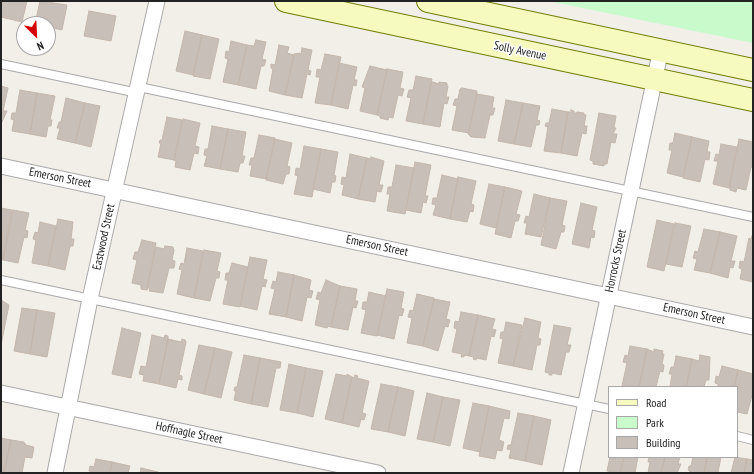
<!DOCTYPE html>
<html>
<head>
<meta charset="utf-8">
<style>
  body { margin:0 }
  #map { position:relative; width:754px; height:474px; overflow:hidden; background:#f2efe9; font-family:"PT Sans Narrow",sans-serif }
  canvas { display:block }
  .frame { position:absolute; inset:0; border:2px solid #222; pointer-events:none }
  .legend { position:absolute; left:608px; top:386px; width:130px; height:72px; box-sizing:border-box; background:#fff; border:1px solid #a7a7a7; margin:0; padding:5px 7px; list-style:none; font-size:12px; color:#222 }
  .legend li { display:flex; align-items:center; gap:8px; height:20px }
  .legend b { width:20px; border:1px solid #a7a7a7 }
  .north { position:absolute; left:16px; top:16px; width:40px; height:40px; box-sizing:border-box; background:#fff; border:1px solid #a7a7a7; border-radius:50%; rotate:156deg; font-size:11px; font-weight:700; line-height:16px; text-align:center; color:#222 }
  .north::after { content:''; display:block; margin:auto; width:14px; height:18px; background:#d40000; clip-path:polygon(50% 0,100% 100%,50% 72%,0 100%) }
</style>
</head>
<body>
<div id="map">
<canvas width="754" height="474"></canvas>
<div class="frame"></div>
<ul class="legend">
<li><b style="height:5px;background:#f7fabf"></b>Road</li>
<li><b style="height:11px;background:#c8facc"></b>Park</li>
<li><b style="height:11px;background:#c7bfb8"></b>Building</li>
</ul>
<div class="north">N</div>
</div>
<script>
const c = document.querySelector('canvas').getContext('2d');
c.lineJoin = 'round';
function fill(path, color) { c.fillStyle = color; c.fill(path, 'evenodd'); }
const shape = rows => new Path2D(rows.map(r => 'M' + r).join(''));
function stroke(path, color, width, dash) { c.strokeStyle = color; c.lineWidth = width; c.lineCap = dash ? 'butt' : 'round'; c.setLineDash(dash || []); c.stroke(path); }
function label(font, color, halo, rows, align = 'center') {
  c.font = font + ' "PT Sans Narrow",sans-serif'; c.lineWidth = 3; c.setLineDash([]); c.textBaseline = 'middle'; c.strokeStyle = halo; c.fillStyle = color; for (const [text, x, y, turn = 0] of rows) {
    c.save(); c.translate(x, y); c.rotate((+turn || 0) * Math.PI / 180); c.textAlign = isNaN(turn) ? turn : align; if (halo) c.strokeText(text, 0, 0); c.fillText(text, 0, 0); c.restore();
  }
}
const park = shape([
  [548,1,753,1,753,43,719,36]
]);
const building = shape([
  [1,1,27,1,22,22,1,17,1,1],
  [40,1,67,5,62,30,48,27,48,24,35,24,40,1],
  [89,11,116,16,111,41,84,36,89,11],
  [185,31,202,35,193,75,176,71,185,31],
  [202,35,219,39,210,79,193,76,202,35],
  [256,40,266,42,262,59,266,60,264,66,261,66,256,89,238,85,247,45,254,46,256,40],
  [231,41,247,45,238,85,223,82,228,59,225,58,226,51,229,52,231,41],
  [279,45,289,47,287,53,294,55,285,95,269,91,273,69,271,68,271,64,275,65,279,45],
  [302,48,312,50,308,70,311,71,310,75,307,74,302,98,285,95,294,54,300,53,301,55,302,48],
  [325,54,341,57,331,105,315,103,320,77,316,77,317,69,321,70,325,54],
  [339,63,357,67,354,80,357,80,356,86,353,85,348,109,331,105,339,63],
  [370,66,387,70,377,115,360,111,365,88,362,87,370,66],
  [387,69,403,72,400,88,404,89,402,96,398,95,393,118,389,117,388,120,380,118,380,116,377,115,387,69],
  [416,76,432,79,423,124,406,121,411,98,407,97,409,90,413,90,416,76],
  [433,82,439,84,439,82,447,83,447,86,448,86,446,97,449,97,447,104,444,103,440,127,423,124,431,83,433,82],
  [1,86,8,88,3,111,7,111,1,124,1,86],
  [462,88,477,91,469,133,452,130,457,106,453,105,455,99,458,99,460,89,462,88],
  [20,90,37,93,30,134,12,131,14,120,11,119,12,113,16,113,20,90],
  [37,93,55,96,50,120,52,120,51,126,48,126,46,137,30,134,37,93],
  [477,94,494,97,492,108,495,108,493,115,490,115,485,138,471,137,468,134,477,94],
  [66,98,85,103,75,143,57,139,60,128,57,128,59,122,61,122,66,98],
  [506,100,523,103,514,144,498,141,506,100],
  [85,103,100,106,91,147,75,143,85,103],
  [523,103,540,106,537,120,540,121,539,125,536,125,531,147,514,144,523,103],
  [552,109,568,112,561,153,544,151,548,127,545,126,546,123,549,123,552,109],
  [571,110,574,111,574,113,577,113,577,112,584,113,584,115,586,115,584,126,587,126,586,134,582,133,577,156,561,153,568,112,571,112,571,110],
  [599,113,616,116,614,128,616,128,613,134,617,134,615,143,611,142,607,164,604,164,604,166,593,164,593,161,590,160,599,113],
  [167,117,182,120,174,160,158,157,161,143,159,143,160,140,162,140,167,117],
  [183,119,200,123,195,146,199,147,198,154,194,153,190,170,175,167,176,161,174,160,183,119],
  [212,126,228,129,220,169,204,166,207,156,204,155,205,149,208,149,212,126],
  [228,129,246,132,242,156,245,156,243,163,240,163,238,172,220,169,228,129],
  [675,133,692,137,683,177,667,173,672,150,669,150,670,143,673,143,675,133],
  [259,135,275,138,266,179,250,176,252,165,249,165,251,158,254,158,259,135],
  [692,137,709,141,707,152,710,152,709,160,705,159,700,182,683,178,692,137],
  [275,139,292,143,287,166,290,167,289,174,286,174,283,184,266,180,275,139],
  [739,139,753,142,753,168,751,167,746,190,737,188,736,192,730,190,730,188,729,188,739,139],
  [721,144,737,147,729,188,713,184,718,161,714,161,716,154,719,155,721,144],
  [304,146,321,149,312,197,294,194,298,176,295,175,296,168,300,169,304,146],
  [321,149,338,152,334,175,336,176,335,182,332,182,330,193,313,189,321,149],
  [350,154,367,158,358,199,342,195,344,185,341,184,342,177,346,178,350,154],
  [371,157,384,161,379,185,383,185,381,192,377,191,375,202,358,199,367,158,371,159,371,157],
  [415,162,431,165,425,196,428,196,426,203,423,202,421,213,406,210,415,162],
  [396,165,414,168,405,214,387,211,390,194,387,194,388,187,392,187,396,165],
  [442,175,458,179,450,219,433,215,436,205,432,204,433,198,437,198,442,175],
  [458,177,476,181,471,204,474,205,473,212,470,211,467,222,450,219,458,177],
  [489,184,505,187,496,228,480,224,489,184],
  [505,187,522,191,516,214,520,215,518,221,515,221,511,238,495,234,505,187],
  [534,194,550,198,541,237,525,234,527,223,524,223,526,216,529,217,534,194],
  [550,198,567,201,562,225,565,226,564,232,561,232,556,249,541,245,550,198],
  [581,203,597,207,592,230,595,231,594,238,591,237,589,248,572,244,581,203],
  [1,208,12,210,3,260,1,259,1,208],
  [13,210,29,213,25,230,28,231,27,238,24,237,18,263,3,260,13,210],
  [58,219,73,222,71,239,74,239,73,246,70,246,65,270,48,266,58,219],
  [657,220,674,224,664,271,647,267,657,220],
  [40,222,56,226,48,266,32,263,36,240,33,239,35,232,38,233,40,222],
  [675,223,691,226,682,267,666,264,675,223],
  [704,229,720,232,710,273,694,270,697,259,693,258,695,251,698,252,704,229],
  [720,232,737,236,731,261,735,261,733,268,730,267,728,278,710,273,720,232],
  [752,236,753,236,753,282,740,279,742,269,739,268,740,261,744,262,749,238,751,239,752,236],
  [142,240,156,243,147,290,141,289,141,285,132,283,137,260,133,259,135,252,138,252,142,240],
  [165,246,173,247,174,250,172,260,175,261,174,268,169,268,163,293,149,291,150,288,147,288,156,247,164,249,165,246],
  [187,248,203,251,194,298,177,294,182,270,179,269,181,263,184,264,187,248],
  [204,250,221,253,217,271,220,272,219,278,216,278,210,301,194,298,204,250],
  [250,257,267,260,263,279,267,280,265,287,262,286,257,310,240,306,250,257],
  [232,263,248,267,240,307,223,304,228,280,225,280,226,273,229,273,232,263],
  [278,272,294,275,286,317,269,314,275,289,271,288,273,281,276,282,278,272],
  [294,275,311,280,309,290,313,291,311,298,307,297,302,321,286,317,294,275],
  [326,280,340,286,331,327,328,326,327,328,315,325,320,300,316,299,318,292,321,293,326,280],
  [340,286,357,289,355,301,358,301,356,308,353,307,348,330,331,327,340,286],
  [387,289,404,292,401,308,404,309,402,316,399,315,394,339,377,335,387,289],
  [369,292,386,296,377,336,361,333,366,310,362,309,363,302,367,302,369,292],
  [417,294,434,298,423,346,407,343,412,318,408,317,410,310,413,311,417,294],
  [434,299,450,302,446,319,450,320,448,327,445,326,438,351,423,346,434,299],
  [1,300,9,305,1,345,1,300],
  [22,308,37,310,30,354,14,351,22,308],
  [37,310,55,313,47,357,30,354,37,310],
  [461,312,478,315,469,356,464,355,464,357,461,357,462,354,452,352,457,329,454,328,455,321,459,322,461,312],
  [478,315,495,319,492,329,496,330,494,337,491,336,486,360,476,358,476,360,473,359,474,357,469,356,478,315],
  [525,318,541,322,538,338,541,339,540,345,537,345,532,370,513,366,525,318],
  [506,322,522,325,513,366,498,363,503,339,500,338,501,332,504,332,506,322],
  [554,325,571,328,567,345,571,345,569,352,566,352,561,375,552,373,552,375,549,375,549,373,545,372,554,325],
  [122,328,141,333,131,378,112,374,122,328],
  [152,335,164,338,165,335,168,336,168,339,159,384,143,381,144,375,139,374,141,366,146,367,152,335],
  [168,339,181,342,182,339,185,340,186,342,179,375,182,376,182,380,178,379,176,388,159,384,168,339],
  [199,345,215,348,204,394,188,390,199,345],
  [630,346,647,349,639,387,622,386,627,363,623,362,625,355,628,356,630,346],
  [215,348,232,352,221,398,204,394,215,348],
  [647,349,654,352,654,349,663,351,662,354,664,354,662,364,664,365,663,372,660,371,656,387,639,387,647,349],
  [244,355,260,358,251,404,234,400,236,391,234,391,235,387,237,387,244,355],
  [700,355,710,357,709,380,706,380,704,387,686,387,692,359,699,361,700,355],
  [676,356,692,359,686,387,670,387,672,374,669,374,671,367,674,367,676,356],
  [260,358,281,362,280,368,276,368,268,407,251,404,260,358],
  [289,364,306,368,297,413,280,410,289,364],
  [722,366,738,370,734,387,718,387,718,384,715,383,716,376,719,377,722,366],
  [306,368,323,371,313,417,297,413,306,368],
  [738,370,753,374,753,392,747,414,737,412,737,414,737,387,734,387,738,370],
  [336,374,347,376,347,374,352,377,342,423,325,419,336,374],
  [355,375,358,376,357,378,369,381,362,413,366,414,364,420,361,419,359,427,342,423,352,377,354,378,355,375],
  [381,384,398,387,388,432,371,429,381,384],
  [398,387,414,391,405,436,388,432,398,387],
  [427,393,443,397,433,442,417,439,427,393],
  [443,397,460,400,450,446,433,442,443,397],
  [473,403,489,406,480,452,463,448,473,403],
  [489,406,510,411,509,419,504,418,499,440,504,442,502,451,497,450,495,459,479,456,489,406],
  [518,413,534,416,525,461,509,458,511,450,507,449,508,445,511,445,518,413],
  [534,416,551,420,542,465,525,461,534,416],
  [1,438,11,440,4,473,1,473,1,438],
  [11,440,24,442,26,445,34,447,32,458,25,457,22,473,4,473,11,440],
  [610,457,624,457,620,473,607,471,610,457],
  [624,457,638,457,635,473,620,473,624,457],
  [649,457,665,457,661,473,648,473,650,462,648,462,649,457],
  [665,457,680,457,678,464,681,464,677,473,661,473,665,457],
  [693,457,707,457,704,473,689,473,690,471,688,470,689,466,691,466,693,457],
  [707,457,721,457,718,472,720,473,704,473,707,457],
  [735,457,747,459,744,473,731,473,735,457],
  [96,459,112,462,110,473,93,473,89,471,90,466,94,467,96,459],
  [747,459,753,460,753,473,744,473,747,459],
  [112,462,130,466,128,473,110,473,112,462],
  [141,468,158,472,157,473,140,473,141,468]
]);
const lane = shape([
  [1,64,138,93],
  [139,87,753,217],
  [1,280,609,409],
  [737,436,753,440]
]);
const street = shape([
  [1,166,753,327],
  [1,393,378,473],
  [55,473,90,299,157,1],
  [571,473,661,49]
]);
const secondary = shape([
  [286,1,753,100],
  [428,1,753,70]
]);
const streetNames = [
  ["Solly Avenue",520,51,12],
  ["Emerson Street",60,178,11],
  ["Eastwood Street",104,237,-78],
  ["Emerson Street",377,246,12],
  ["Horrocks Street",616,261,-78],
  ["Emerson Street",694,314,12],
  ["Hoffnagle Street",189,433,12]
];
fill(park, '#c8facc');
fill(building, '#c7bfb8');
stroke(building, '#c4b6ab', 1);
stroke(lane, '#a9a9a9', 10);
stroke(street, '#a9a9a9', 17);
stroke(secondary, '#707d05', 24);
stroke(lane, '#fff', 8);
stroke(street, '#fff', 15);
stroke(secondary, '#f7fabf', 22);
label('12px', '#222', '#fff', streetNames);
</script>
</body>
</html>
